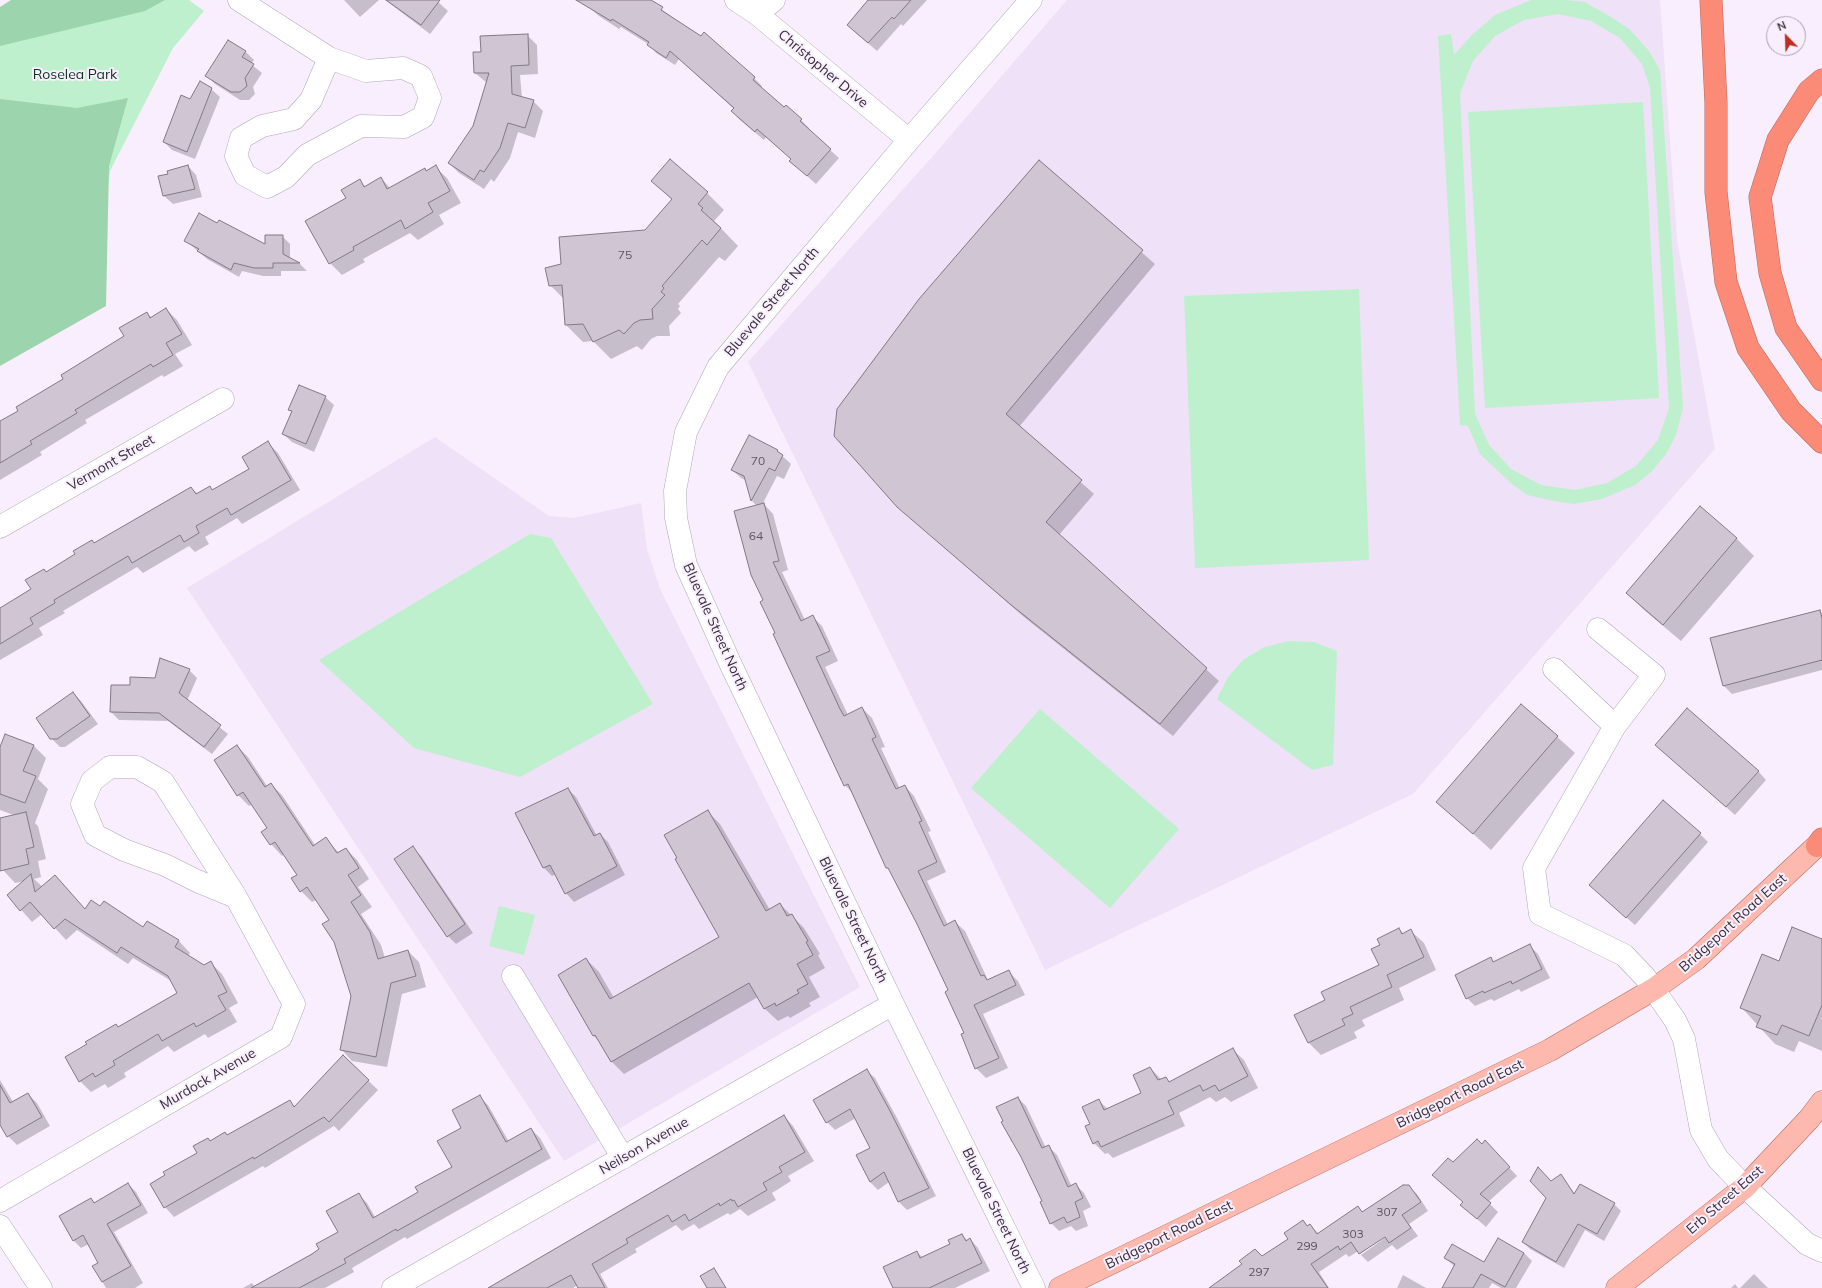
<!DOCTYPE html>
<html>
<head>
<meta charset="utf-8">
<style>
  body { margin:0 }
  #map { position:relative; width:1822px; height:1288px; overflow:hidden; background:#f9eefe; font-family:Mulish,sans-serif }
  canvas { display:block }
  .north { position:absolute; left:1766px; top:16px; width:40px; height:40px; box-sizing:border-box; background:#f9eefe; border:1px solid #aba2ae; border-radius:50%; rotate:337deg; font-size:11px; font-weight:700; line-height:16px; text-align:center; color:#353137 }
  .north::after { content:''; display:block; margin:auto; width:14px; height:18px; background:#bb2e21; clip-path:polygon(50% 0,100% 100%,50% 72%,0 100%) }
</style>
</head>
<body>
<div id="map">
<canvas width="1822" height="1288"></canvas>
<div class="north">N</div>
</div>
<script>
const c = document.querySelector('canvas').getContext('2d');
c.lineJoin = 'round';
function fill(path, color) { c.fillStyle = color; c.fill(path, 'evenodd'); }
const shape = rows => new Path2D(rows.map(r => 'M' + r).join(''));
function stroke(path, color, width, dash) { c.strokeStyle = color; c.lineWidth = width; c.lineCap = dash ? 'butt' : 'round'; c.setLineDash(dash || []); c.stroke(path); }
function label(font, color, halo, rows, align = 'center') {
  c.font = font + ' Mulish,sans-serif'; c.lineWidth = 4; c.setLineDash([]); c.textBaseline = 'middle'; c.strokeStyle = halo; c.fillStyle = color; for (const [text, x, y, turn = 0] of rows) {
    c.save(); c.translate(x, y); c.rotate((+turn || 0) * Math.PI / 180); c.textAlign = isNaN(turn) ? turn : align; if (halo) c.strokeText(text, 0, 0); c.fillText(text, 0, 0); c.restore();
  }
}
const built = shape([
  [1067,0,1660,0,1677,240,1715,449,1413,794,1045,970,748,362,932,157],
  [435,437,549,516,574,518,641,503,647,549,660,589,860,987,564,1161,187,588]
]);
const green = shape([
  [38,0,189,0,204,11,173,48,110,171,100,268,0,265,0,26],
  [1531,0,1567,0,1585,2,1611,17,1629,29,1649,51,1660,70,1683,407,1676,435,1666,454,1651,472,1635,485,1602,499,1574,504,1554,501,1527,495,1512,484,1480,454,1468,426,1460,425,1438,36,1451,34,1454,55,1471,36,1495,15],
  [1558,14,1591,21,1620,38,1642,64,1650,88,1669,408,1658,440,1636,466,1607,483,1575,490,1541,485,1511,469,1489,445,1475,414,1460,93,1473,61,1495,36,1524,20],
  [1643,102,1659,398,1485,408,1468,112],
  [1359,289,1369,560,1195,568,1184,296],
  [530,534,551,538,653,704,520,777,414,748,319,660],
  [1289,641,1314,642,1337,651,1333,765,1312,770,1217,699,1228,677,1244,659,1265,647],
  [1040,709,1179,829,1110,908,971,788],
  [499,906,535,915,524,955,489,946]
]);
const forest = shape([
  [11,0,165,0,145,11,0,46,0,7],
  [128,98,109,166,106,306,0,366,0,99,77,108]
]);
const shadow = shape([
  [344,0,379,0,360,17],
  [385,0,436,0,448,11,430,34],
  [577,0,649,0,754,78,762,86,761,88,784,109,801,120,809,128,808,130,839,158,816,184,799,169,792,159,766,137,764,140,740,120,732,111,734,109,679,59,675,65,656,53,648,44,621,27,619,29,599,16,592,10],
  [875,0,927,0,903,26,901,24,877,51,856,33],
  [527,35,537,45,538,74,520,75,522,98,533,101,543,111,535,138,518,132,510,158,494,182,491,179,484,189,459,173,449,163,474,126,487,83,475,73,482,53],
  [245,51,254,60,251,64,262,73,253,87,255,94,249,100,240,100,215,84,207,76],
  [211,89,220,97,195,159,172,150,164,142],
  [1039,162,1155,264,1019,427,1094,494,1059,535,1219,681,1173,736,1024,617,897,506],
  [188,166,196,175,202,197,173,204,164,196,159,177],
  [435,167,447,178,461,203,439,215,444,224,418,240,410,233,363,259,365,262,342,275,330,263,347,198,360,181,366,187,381,178,391,189,425,170,427,171],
  [653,181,707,193,724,210,714,221,738,246,725,261,719,257,678,304,680,306,678,309,681,313,669,326,670,336,657,336,651,339,642,350,637,346,611,359,593,341,583,342,566,325,564,299,550,285,562,265,645,231,672,200],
  [282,236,290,244,290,259,300,264,307,271,281,271,281,276,263,276,242,271,239,277,207,259,185,240,266,246],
  [166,309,177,320,192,345,175,354,183,366,164,377,162,375,85,420,87,423,40,452,42,455,0,480,0,423,126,337,147,313,152,318],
  [325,397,334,405,314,452,292,442,283,434,292,412,289,410],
  [750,437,777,451,791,464,784,479,777,476,763,503,773,514,788,570,782,572,805,620,813,617,822,626,838,661,825,667,848,715,862,708,872,718,885,747,881,748,900,789,905,786,914,796,931,831,928,832,946,872,927,881,948,925,955,922,965,931,988,980,1008,971,1018,981,1025,995,983,1014,1008,1068,986,1078,976,1068,966,1033,949,991,918,923,892,872,887,868,855,796,845,785,764,601,757,506,752,501,747,481,741,478,732,470],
  [268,443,278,453,300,490,242,524,237,518,205,537,209,544,195,552,189,546,143,573,137,567,63,611,65,613,39,628,43,635,0,660,0,609,32,590,44,570,47,573,191,488,198,494,209,487,213,491,250,469],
  [1700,508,1737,539,1754,556,1681,641,1644,610,1627,593],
  [1819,611,1822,613,1822,670,1732,694,1724,686],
  [189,670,197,678,187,701,228,734,212,754,168,721,119,720,111,712,112,686,131,686],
  [73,693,81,701,98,724,65,747,60,747,51,738],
  [1522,705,1575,753,1491,850,1438,802],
  [33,745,46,758,38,779,48,789,35,823,38,826,46,859,38,861,41,877,34,879,43,887,85,910,101,907,144,928,148,922,179,941,190,953,188,956,204,966,211,963,222,974,238,1003,229,1008,237,1022,208,1038,205,1034,174,1052,168,1046,124,1073,126,1077,108,1088,105,1084,91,1092,80,1081,119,1028,179,993,173,982,133,958,128,964,77,930,66,940,42,914,32,922,8,895,25,881,15,883,3,870,0,859,0,819,16,816,0,810,0,750],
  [1656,745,1758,771,1766,780,1735,815],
  [237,746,248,757,267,786,271,784,282,795,315,845,326,839,339,853,346,849,357,860,369,879,358,887,372,907,361,914,381,945,385,958,408,951,419,962,426,987,402,994,387,1067,352,1061,341,1049,352,996,330,920,316,900,312,902,301,891,298,875,284,854,282,856,271,844,269,828,253,804,249,806,238,795],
  [568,789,576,797,597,836,600,834,608,842,625,875,574,902,566,893,556,874,552,876,544,868,516,814],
  [707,811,720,824,770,910,780,904,804,928,820,954,818,955,825,968,809,977,820,997,809,1003,811,1006,790,1018,788,1016,778,1021,765,1009,758,997,624,1074,611,1061,601,1043,594,1036,586,959,599,972,614,998,721,937],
  [1700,834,1708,842,1635,925,1599,894],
  [412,848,421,856,473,933,456,944,448,936],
  [1399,929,1404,934,1411,931,1424,943,1436,970,1399,988,1404,1000,1362,1020,1365,1026,1354,1032,1357,1038,1321,1055,1309,1043,1327,1000,1380,966,1381,945],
  [1822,940,1822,1051,1799,1041,1794,1052,1775,1044,1741,1007,1779,962],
  [1530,946,1538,954,1550,978,1521,992,1519,989,1494,1001,1491,999,1475,1006,1467,998,1491,958,1495,963],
  [1232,1049,1244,1060,1258,1088,1231,1102,1225,1097,1216,1102,1210,1097,1179,1113,1185,1126,1113,1158,1108,1153,1105,1154,1094,1143,1091,1125,1099,1101,1108,1109,1142,1093,1150,1068,1162,1080,1166,1078,1170,1082],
  [343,1056,378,1090,339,1131,334,1126,265,1168,263,1166,174,1217,165,1207,208,1139,210,1141,228,1136,289,1101,295,1107],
  [866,1070,875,1078,897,1118,936,1196,907,1210,899,1202,889,1182,878,1190,870,1182,858,1155,871,1149,856,1118,835,1130,827,1122],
  [0,1080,13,1102,28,1094,37,1103,50,1126,17,1145,8,1136,0,1123],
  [479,1096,488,1105,509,1142,531,1129,540,1138,551,1158,407,1239,405,1237,352,1268,354,1272,325,1288,243,1288,252,1283,255,1287,320,1249,340,1232,358,1194,367,1203,375,1217,419,1192,453,1168],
  [1018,1098,1026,1106,1046,1148,1049,1147,1057,1155,1072,1187,1076,1185,1084,1193,1091,1207,1083,1211,1088,1226,1076,1231,1071,1226,1059,1231,1051,1223,1043,1202,1016,1145,1011,1141,998,1107],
  [784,1116,793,1126,814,1161,788,1176,791,1181,772,1193,776,1200,748,1216,740,1209,730,1215,728,1213,699,1229,694,1224,682,1231,676,1225,635,1249,637,1252,600,1274,608,1288,579,1288,578,1285,573,1288,490,1288],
  [1482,1145,1493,1150,1517,1176,1488,1202,1498,1212,1486,1227,1470,1213,1464,1202],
  [1561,1176,1575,1194,1614,1204,1621,1211,1604,1241,1585,1230,1564,1268,1530,1249,1523,1242],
  [128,1184,136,1192,148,1213,114,1232,143,1283,135,1288,106,1288,94,1267,99,1263,89,1244,81,1248,73,1240,91,1199,95,1203],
  [1408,1186,1417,1194,1428,1211,1409,1224,1418,1236,1397,1250,1392,1245,1368,1262,1361,1255,1389,1235,1388,1233,1360,1254,1358,1251,1349,1257,1346,1254,1319,1272,1329,1288,1210,1288,1262,1258,1289,1239,1303,1222,1308,1226,1310,1225,1319,1234,1358,1207,1363,1213],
  [962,1235,968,1241,970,1239,978,1248,990,1271,955,1288,894,1288,917,1252,923,1258,951,1244],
  [1498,1239,1524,1253,1532,1261,1516,1288,1501,1288,1492,1283,1489,1288,1443,1288,1455,1267,1445,1258,1484,1263],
  [1754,1274,1768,1288,1740,1288],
  [1403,1275,1426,1288,1397,1288],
  [1735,1284,1738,1288,1731,1288]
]);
const building = shape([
  [386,0,440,0,421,25,386,0],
  [576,0,651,0,663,7,661,10,701,36,704,32,755,77,753,80,784,107,786,105,802,119,800,121,831,149,807,176,789,161,791,159,757,129,755,132,731,111,734,108,670,51,666,58,647,45,649,42,612,19,611,21,576,0],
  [868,0,911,0,894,19,892,17,868,43,847,25,868,0],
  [528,34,529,65,511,66,512,94,534,100,525,128,508,123,500,148,484,172,480,170,474,180,448,163,473,126,489,73,474,73,473,52,481,52,480,36,528,34],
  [228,40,246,51,242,57,254,64,245,78,247,86,240,92,231,92,205,76,228,40],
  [200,81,212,88,187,152,163,142,181,95,190,99,200,81],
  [670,159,708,192,698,204,703,208,701,210,721,228,707,245,702,240,662,286,664,288,661,292,665,295,652,309,653,319,640,320,634,323,624,334,619,330,593,342,583,324,565,325,562,285,549,286,545,268,561,264,559,237,645,230,672,199,651,181,670,159],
  [1039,160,1143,250,1006,414,1082,480,1046,522,1207,668,1160,724,1010,604,897,507,834,436,837,409,919,299,1039,160],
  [188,165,195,189,163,196,158,176,168,174,167,171,188,165],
  [436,165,450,191,428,203,433,212,405,229,401,220,353,247,354,250,329,264,305,221,346,198,341,190,360,179,364,187,381,177,387,189,425,168,426,171,436,165],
  [199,213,217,223,219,220,265,244,265,235,283,235,283,254,300,263,273,263,273,268,254,268,234,263,231,270,197,251,199,249,184,241,199,213],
  [166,308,182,334,166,343,173,355,153,367,151,364,75,410,77,413,30,441,32,444,0,463,0,421,18,411,16,407,63,379,61,375,124,336,119,328,147,312,150,318,166,308],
  [299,385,326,396,306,444,282,434,292,411,288,410,299,385],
  [749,435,778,450,777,451,783,455,775,471,769,468,751,501,744,476,731,470,749,435],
  [268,441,291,480,231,515,227,508,196,526,199,533,184,542,180,535,132,563,128,556,54,600,55,603,30,618,33,624,0,644,0,608,31,589,25,580,44,569,46,572,75,554,73,551,92,540,94,543,191,487,196,494,210,486,212,490,249,469,242,457,268,441],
  [764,503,779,561,773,562,801,621,813,615,830,651,816,657,840,709,844,716,862,707,876,737,872,739,896,789,905,785,922,821,919,822,937,862,918,871,944,926,955,920,981,976,984,975,987,980,1009,970,1016,985,974,1005,999,1058,975,1069,961,1034,964,1033,945,992,948,990,917,924,888,868,886,868,848,784,844,786,773,634,775,633,760,602,763,600,751,575,734,511,764,503],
  [1700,506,1737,538,1663,625,1626,593,1700,506],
  [1820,610,1822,619,1822,660,1723,686,1710,638,1820,610],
  [160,658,190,669,179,693,221,725,204,747,159,713,110,712,111,685,130,685,130,677,155,678,160,658],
  [73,692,90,716,57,739,50,739,36,718,73,692],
  [1521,704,1558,736,1473,834,1436,802,1521,704],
  [1687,708,1759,771,1726,807,1655,745,1687,708],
  [5,734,34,745,23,771,36,776,25,803,0,794,0,747,5,734],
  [237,745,265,787,271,783,313,846,326,837,337,853,346,848,359,868,348,875,361,895,351,902,370,932,378,959,408,950,416,976,391,983,376,1057,340,1050,351,996,334,942,322,924,329,920,307,887,300,892,291,878,297,875,275,842,270,845,261,832,267,828,243,792,237,796,214,760,237,745],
  [568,788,594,836,600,833,617,866,565,894,550,865,543,868,515,813,568,788],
  [1663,800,1701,833,1626,918,1589,885,1663,800],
  [708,810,766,911,780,903,787,916,792,914,808,941,806,942,813,955,797,964,808,984,797,990,799,993,776,1006,775,1003,764,1009,749,983,611,1062,595,1035,593,1036,558,975,586,958,610,999,719,937,675,859,677,858,664,835,708,810],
  [26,812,34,847,26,849,29,864,0,871,0,818,26,812],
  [413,846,465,924,447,937,394,859,413,846],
  [31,874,35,892,55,875,85,909,91,900,100,906,104,901,143,927,147,921,179,940,175,947,204,965,211,961,227,992,218,996,226,1010,196,1027,194,1023,162,1041,158,1034,113,1061,115,1065,95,1077,93,1073,79,1082,65,1057,87,1044,85,1042,116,1024,118,1027,177,993,168,976,121,947,117,953,65,919,54,929,30,902,20,911,7,895,31,874],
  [1792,927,1822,939,1822,1005,1809,1036,1782,1025,1777,1035,1756,1027,1761,1016,1740,1008,1762,954,1779,961,1792,927],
  [1399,928,1402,934,1411,929,1424,957,1387,975,1392,987,1350,1007,1353,1014,1342,1019,1345,1025,1308,1043,1294,1015,1325,1000,1321,992,1379,965,1371,949,1380,945,1377,939,1399,928],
  [1530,944,1542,969,1512,984,1511,981,1484,993,1483,991,1466,999,1455,975,1491,957,1493,962,1530,944],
  [1233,1048,1248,1076,1219,1091,1215,1085,1203,1091,1200,1085,1168,1101,1174,1114,1101,1147,1098,1141,1093,1144,1085,1126,1090,1124,1082,1107,1099,1099,1104,1110,1141,1093,1133,1075,1150,1067,1158,1080,1166,1077,1169,1082,1233,1048],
  [343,1055,369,1080,329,1122,324,1117,254,1159,253,1157,164,1208,150,1184,165,1175,163,1172,197,1153,193,1146,208,1138,210,1141,225,1132,227,1135,290,1100,294,1107,343,1055],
  [867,1069,889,1109,929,1188,898,1202,884,1172,870,1182,856,1155,870,1148,850,1109,826,1123,813,1100,867,1069],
  [0,1085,10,1103,28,1093,42,1117,7,1137,0,1125,0,1085],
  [480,1095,506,1142,531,1128,542,1149,397,1231,396,1229,344,1259,346,1263,299,1288,251,1288,312,1254,319,1249,316,1244,338,1232,326,1211,359,1193,373,1218,418,1192,415,1187,452,1167,437,1141,461,1128,452,1110,480,1095],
  [1018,1097,1042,1148,1049,1145,1068,1187,1076,1183,1083,1198,1075,1202,1080,1217,1067,1223,1064,1217,1050,1224,1040,1202,1042,1201,1021,1157,1001,1122,1003,1121,996,1107,1018,1097],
  [784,1115,805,1152,779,1167,782,1172,763,1183,767,1190,738,1207,734,1200,732,1201,731,1199,720,1206,719,1203,689,1221,685,1214,672,1222,668,1215,626,1239,628,1243,592,1264,605,1288,578,1288,571,1275,547,1288,488,1288,784,1115],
  [1477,1139,1482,1144,1485,1140,1510,1167,1480,1194,1491,1203,1477,1219,1460,1205,1463,1202,1432,1175,1448,1158,1453,1162,1477,1139],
  [1538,1167,1551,1181,1561,1174,1574,1194,1580,1184,1615,1203,1597,1234,1578,1224,1556,1262,1522,1242,1546,1198,1530,1181,1538,1167],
  [128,1183,141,1205,107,1224,131,1266,102,1282,92,1266,98,1263,83,1235,73,1241,59,1216,91,1198,94,1203,128,1183],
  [1403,1185,1409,1185,1421,1202,1402,1215,1411,1228,1389,1243,1385,1237,1359,1254,1351,1242,1340,1250,1338,1246,1311,1264,1328,1288,1209,1288,1242,1264,1239,1261,1255,1249,1262,1256,1288,1239,1284,1233,1303,1220,1307,1226,1310,1224,1317,1234,1358,1206,1362,1212,1403,1185],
  [962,1234,966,1241,970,1238,982,1263,929,1288,893,1288,883,1267,917,1251,920,1258,950,1244,948,1240,962,1234],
  [1498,1238,1524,1253,1505,1287,1481,1274,1473,1288,1442,1288,1455,1264,1444,1258,1452,1244,1484,1262,1498,1238],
  [714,1268,726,1288,707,1288,700,1276,714,1268]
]);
const minor = shape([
  [239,0,329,58,366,71,403,68,421,76,430,98,423,117,404,127,361,126,307,155,286,177,267,187,245,175,236,156,241,138,262,126,294,119,311,100,329,58],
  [736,0,757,14,909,140],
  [1031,0,909,140,718,367,686,432,675,491,676,518,686,565,731,665,893,1004,1034,1288],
  [757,14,774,0],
  [0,527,223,399],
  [1598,629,1654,675,1615,726],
  [1554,669,1615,726,1534,868,1540,914,1624,955,1645,977,1675,1020,1684,1039,1701,1130,1718,1159,1745,1187,1807,1244,1822,1251],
  [513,976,623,1158],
  [0,1201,281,1037,294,1004,236,897,163,782,137,767,110,767,92,781,82,804,95,835,124,850,165,865,197,881,236,897],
  [0,1226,41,1288],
  [393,1288,893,1004]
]);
const major = shape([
  [1060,1288,1550,1050,1654,989,1696,959,1822,841],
  [1617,1288,1745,1187,1809,1119,1822,1102]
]);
const highway = shape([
  [1711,0,1716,103,1716,192,1726,282,1748,348,1791,411,1822,442],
  [1822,80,1809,91,1778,140,1760,197,1770,273,1786,328,1822,380],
  [1817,846,1822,839]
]);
const numberNames = [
  ["75",625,255],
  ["70",758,461],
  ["64",756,536],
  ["307",1387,1212],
  ["303",1353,1234],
  ["299",1307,1246],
  ["297",1259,1272]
];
const streetNames = [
  ["Christopher Drive",823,69,40],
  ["Bluevale Street North",772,302,-50],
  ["Vermont Street",111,463,-30],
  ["Bluevale Street North",715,627,66],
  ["Bluevale Street North",853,920,64],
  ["Bridgeport Road East",1733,923,-42],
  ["Murdock Avenue",208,1079,-30],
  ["Bridgeport Road East",1460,1094,-26],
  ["Neilson Avenue",644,1146,-30],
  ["Erb Street East",1725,1200,-41],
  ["Bluevale Street North",996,1211,64],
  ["Bridgeport Road East",1169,1235,-26]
];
const parkNames = [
  ["Roselea Park",75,75]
];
fill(built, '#efe1f7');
fill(green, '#bff0cd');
fill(forest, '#9cd4ad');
fill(shadow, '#0003');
fill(building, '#d0c5d3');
stroke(building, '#837986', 1);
stroke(minor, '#b0a7b5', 23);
stroke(major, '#b66b60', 23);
stroke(highway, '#b66b60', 23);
stroke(minor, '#fff', 22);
stroke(major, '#fdb9ad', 22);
stroke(highway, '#fb8a76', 22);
label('12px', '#5c565e', null, numberNames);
label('14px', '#353137', '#f9eefe', streetNames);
label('14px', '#0a361d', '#f9eefe', parkNames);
</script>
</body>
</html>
